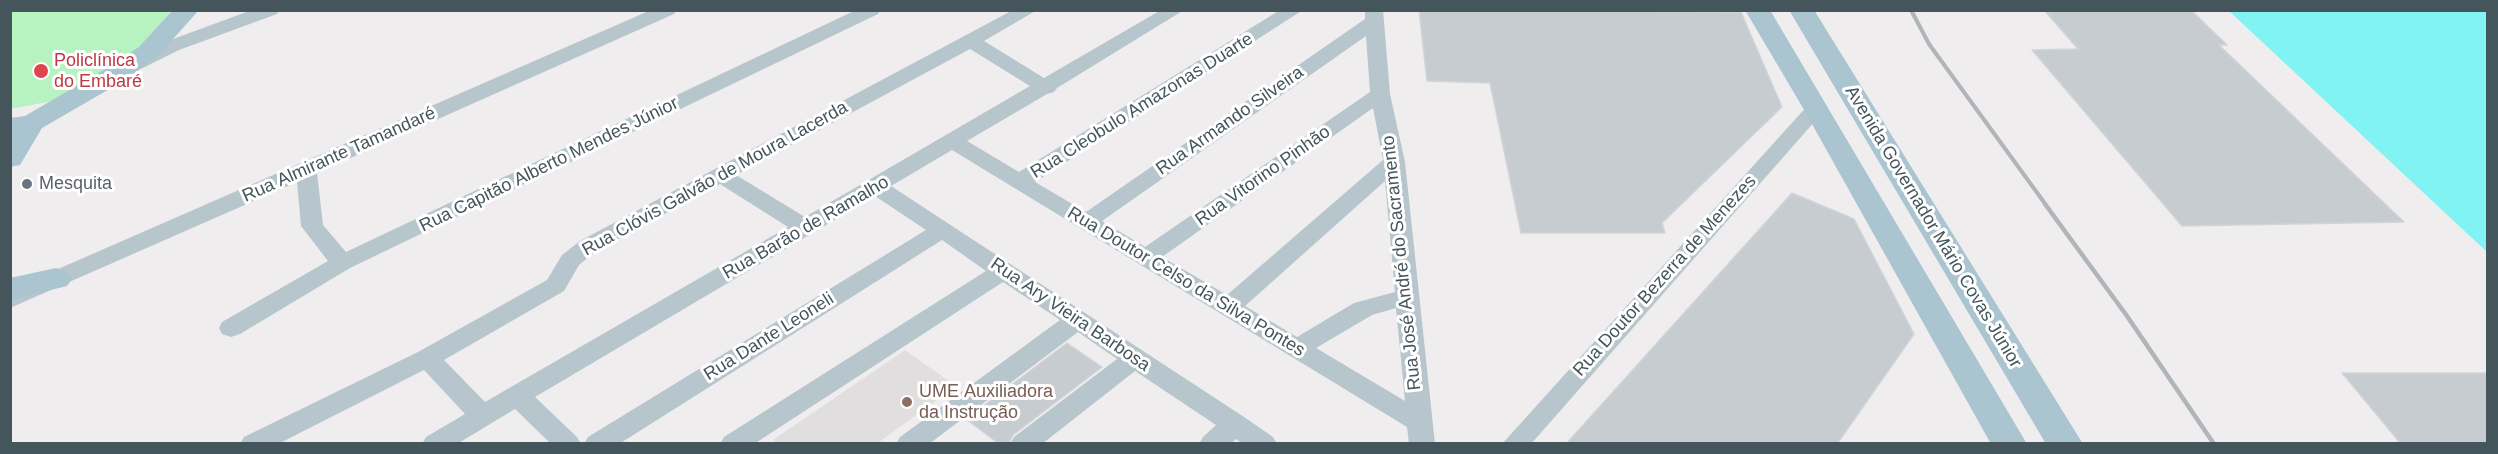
<!DOCTYPE html>
<html>
<head>
<meta charset="utf-8">
<style>
  body { margin:0 }
  #map { position:relative; width:2498px; height:454px; overflow:hidden; background:#f0edee; font-family:Helvetica,sans-serif }
  canvas { display:block }
  .frame { position:absolute; inset:0; border:12px solid #44565c; pointer-events:none }
</style>
</head>
<body>
<div id="map">
<canvas width="2498" height="454"></canvas>
<div class="frame"></div>
</div>
<script>
const c = document.querySelector('canvas').getContext('2d');
c.lineJoin = 'round';
function fill(path, color) { c.fillStyle = color; c.fill(path, 'evenodd'); }
const shape = rows => new Path2D(rows.map(r => 'M' + r).join(''));
function stroke(path, color, width, dash) { c.strokeStyle = color; c.lineWidth = width; c.lineCap = dash ? 'butt' : 'round'; c.setLineDash(dash || []); c.stroke(path); }
function label(font, color, halo, rows, align = 'center') {
  c.font = font + ' Helvetica,sans-serif'; c.lineWidth = 6; c.setLineDash([]); c.textBaseline = 'middle'; c.strokeStyle = halo; c.fillStyle = color; for (const [text, x, y, turn = 0] of rows) {
    c.save(); c.translate(x, y); c.rotate((+turn || 0) * Math.PI / 180); c.textAlign = isNaN(turn) ? turn : align; if (halo) c.strokeText(text, 0, 0); c.fillText(text, 0, 0); c.restore();
  }
}
const education = shape([
  [905,350,956,386,878,443,778,444,773,440]
]);
const green = shape([
  [10,11,171,11,151,42,62,99,11,109]
]);
const water = shape([
  [2229,11,2487,11,2487,252]
]);
const building = shape([
  [1419,10,1741,12,1782,107,1662,223,1665,233,1521,233,1490,83,1427,81,1419,10],
  [2044,10,2191,10,2227,45,2219,45,2404,222,2182,226,2032,50,2078,49,2044,10],
  [1792,193,1854,219,1914,334,1837,444,1566,444,1792,193],
  [1067,343,1102,367,1013,435,1008,444,999,444,966,419,1067,343],
  [2342,373,2487,373,2487,444,2401,444,2342,373]
]);
const minor = shape([
  [252,10,280,10,277,14,179,50,143,68,136,70,129,68,126,64,129,60,165,42,252,10],
  [651,10,677,10,674,14,317,173,323,225,346,252,856,10,881,10,878,14,350,268,240,334,231,337,222,334,219,328,222,322,328,261,301,226,297,182,10,308,10,290,651,10],
  [1013,10,1037,10,984,41,1044,78,1161,10,1184,10,1057,88,1054,92,1047,94,967,141,1019,172,1280,10,1303,10,1035,182,1086,212,1365,19,1365,10,1383,10,1390,94,1405,162,1435,444,1409,444,1407,427,952,150,891,186,1244,417,1273,437,1277,444,1243,444,1236,439,1230,444,1199,444,1203,437,1216,425,1135,371,1042,444,1010,444,1014,437,1117,359,1078,332,929,444,896,444,900,437,1060,320,1003,282,754,444,720,444,724,437,986,271,942,240,619,444,584,444,588,437,926,230,875,196,535,397,577,437,581,444,551,444,515,409,457,444,422,444,426,437,465,414,424,370,278,444,240,444,244,437,418,352,547,280,562,255,580,241,1013,10],
  [1366,36,1370,92,1145,247,1102,221,1366,36],
  [970,49,1030,86,805,217,736,175,970,49],
  [1373,108,1383,160,1227,295,1162,257,1373,108],
  [1385,181,1395,292,1354,303,1297,337,1245,306,1385,181],
  [720,184,788,227,485,402,444,360,564,291,579,265,596,251,720,184],
  [1396,308,1405,401,1316,348,1372,315,1396,308],
  [1816,102,1823,104,1826,108,1823,112,1531,444,1502,444,1809,104,1816,102]
]);
const major = shape([
  [173,10,199,10,157,57,125,80,42,128,20,165,10,167,10,118,25,116,107,68,139,47,173,10],
  [1745,10,1770,10,2027,444,1991,444,1803,108,1745,10],
  [1789,10,1814,10,2083,444,2046,444,1789,10],
  [56,268,67,272,72,279,67,286,10,300,10,278,56,268]
]);
const railFar1 = shape([
  [1911,10,1929,44,2046,205]
]);
const rail = shape([
  [2045,204,2127,316,2214,444]
]);
const markers = [
  [41,71,8,"#e0444e"],
  [27,184,6,"#6b7280"],
  [907,402,6,"#8d6e63"]
];
const healthNames = [
  ["Policlínica",54,61],
  ["do Embaré",54,82]
];
const streetNames = [
  ["Rua Cleobulo Amazonas Duarte",1142,106,-32],
  ["Rua Armando Silveira",1230,121,-35],
  ["Rua Almirante Tamandaré",339,155,-24],
  ["Rua Capitão Alberto Mendes Júnior",549,165,-26],
  ["Rua Vitorino Pinhão",1263,176,-35],
  ["Rua Clóvis Galvão de Moura Lacerda",715,179,-29],
  ["Avenida Governador Mário Covas Júnior",1933,227,59],
  ["Rua Barão de Ramalho",806,228,-30],
  ["Rua José André do Sacramento",1402,263,-96],
  ["Rua Doutor Bezerra de Menezes",1665,276,-48],
  ["Rua Doutor Celso da Silva Pontes",1186,282,31],
  ["Rua Ary Vieira Barbosa",1070,315,34],
  ["Rua Dante Leoneli",769,337,-32]
];
const worshipNames = [
  ["Mesquita",39,184]
];
const educationNames = [
  ["UME Auxiliadora",919,392],
  ["da Instrução",919,413]
];
fill(education, '#e1dee0');
fill(green, '#b7f2c1');
fill(water, '#80f3f2');
fill(building, '#c7ccd1');
stroke(building, '#d1d5da', 1.5);
fill(minor, '#b7c6cc');
fill(major, '#aac5cf');
stroke(railFar1, '#afb5b9', 4);
stroke(rail, '#afb5b9', 4.5);
for (const [x, y, r, color] of markers) { const dot = new Path2D(); dot.arc(x, y, r, 0, 2 * Math.PI); c.fillStyle = color; c.fill(dot); stroke(dot, '#fff', 2); }
label('18px', '#be3a42', '#fff', healthNames, 'left');
label('18px', '#44565c', '#fff', streetNames);
label('18px', '#5b616d', '#fff', worshipNames, 'left');
label('18px', '#785e54', '#fff', educationNames, 'left');
</script>
</body>
</html>
